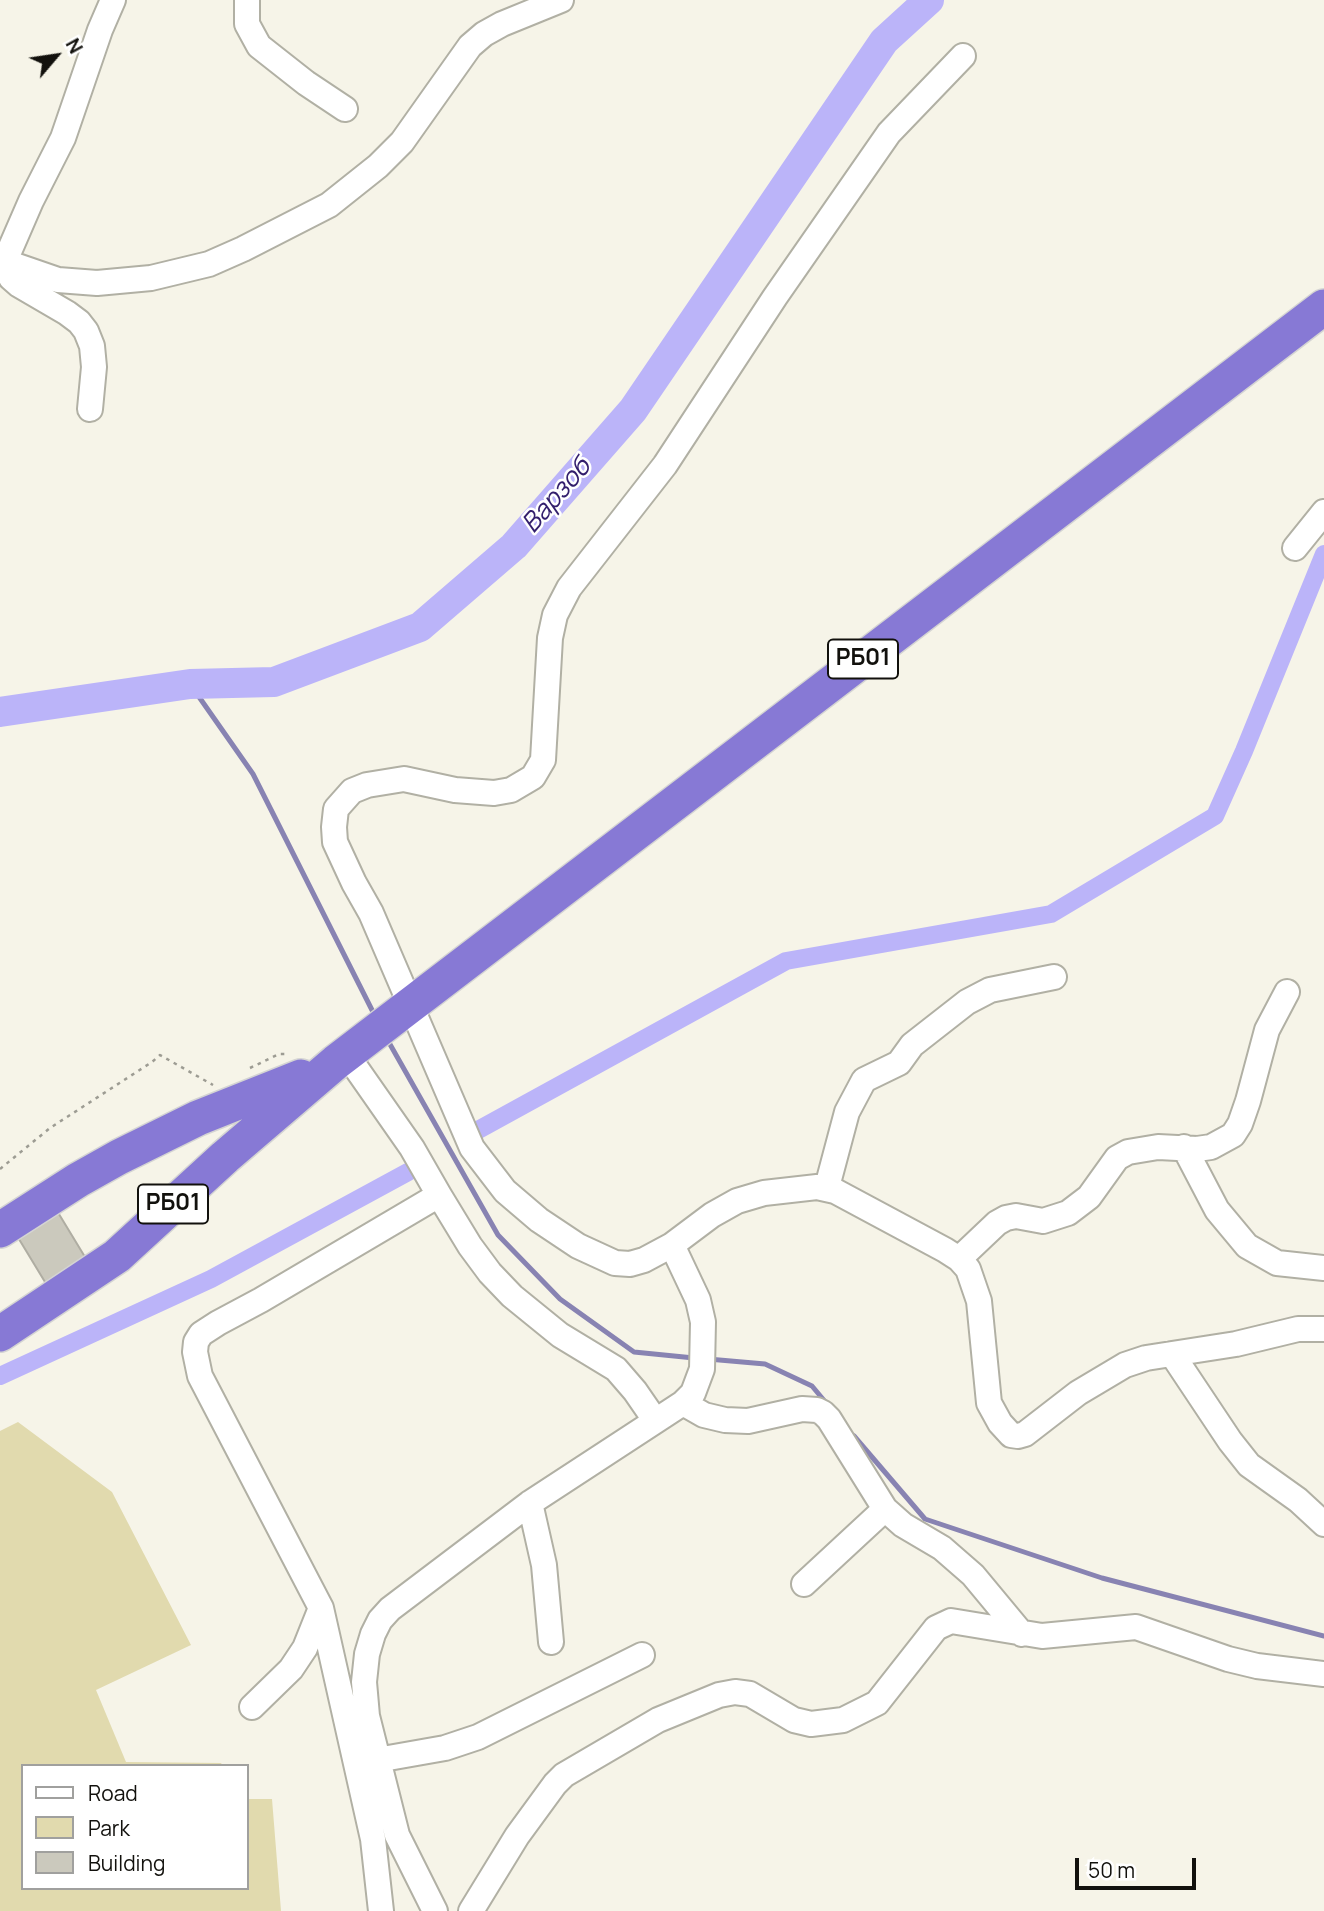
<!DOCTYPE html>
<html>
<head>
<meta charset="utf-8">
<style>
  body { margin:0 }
  #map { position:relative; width:1324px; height:1911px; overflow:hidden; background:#f6f4e8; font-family:Manrope,sans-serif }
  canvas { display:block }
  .legend { position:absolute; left:21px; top:1764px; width:228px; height:126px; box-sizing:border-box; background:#fff; border:2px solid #a0a09e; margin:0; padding:9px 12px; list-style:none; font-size:21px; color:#12110d }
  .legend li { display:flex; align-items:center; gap:14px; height:35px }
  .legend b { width:35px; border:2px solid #a0a09e }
  .north { position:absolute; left:21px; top:21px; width:70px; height:70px; -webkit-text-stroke:5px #fff; paint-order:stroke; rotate:61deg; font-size:19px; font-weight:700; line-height:28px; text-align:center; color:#12110d }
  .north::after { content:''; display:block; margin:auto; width:24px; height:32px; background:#12110d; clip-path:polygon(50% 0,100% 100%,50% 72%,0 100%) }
  .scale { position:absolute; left:1075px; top:1858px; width:121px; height:32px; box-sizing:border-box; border:4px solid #12110d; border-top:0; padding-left:9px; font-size:21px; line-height:24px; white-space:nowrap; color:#12110d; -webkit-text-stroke:5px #fff; paint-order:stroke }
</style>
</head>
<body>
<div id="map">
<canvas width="1324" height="1911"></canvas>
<ul class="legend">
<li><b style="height:9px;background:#fff"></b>Road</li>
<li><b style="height:19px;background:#e1daae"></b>Park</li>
<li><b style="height:19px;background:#cbc9bd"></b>Building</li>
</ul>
<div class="north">N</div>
<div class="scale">50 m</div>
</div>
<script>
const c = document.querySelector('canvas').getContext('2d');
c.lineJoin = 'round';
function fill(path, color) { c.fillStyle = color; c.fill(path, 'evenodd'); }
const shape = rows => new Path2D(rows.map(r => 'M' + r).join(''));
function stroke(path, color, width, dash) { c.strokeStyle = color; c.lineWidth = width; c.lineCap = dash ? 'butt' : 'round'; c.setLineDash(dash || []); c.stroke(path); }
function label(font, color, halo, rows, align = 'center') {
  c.font = font + ' Manrope,sans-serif'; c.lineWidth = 5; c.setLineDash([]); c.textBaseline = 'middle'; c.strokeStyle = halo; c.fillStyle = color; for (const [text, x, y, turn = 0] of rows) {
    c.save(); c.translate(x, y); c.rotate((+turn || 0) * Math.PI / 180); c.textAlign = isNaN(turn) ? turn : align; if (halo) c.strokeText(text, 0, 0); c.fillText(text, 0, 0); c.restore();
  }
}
const green = shape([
  [18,1422,112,1492,191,1645,96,1690,126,1762,221,1763,223,1766,23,1766,23,1888,247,1888,247,1799,272,1799,281,1911,0,1911,0,1431]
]);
const stream = shape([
  [190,684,253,774,376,1018],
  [387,1039,498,1235,560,1299,634,1352,694,1358],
  [708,1359,765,1364,812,1386,827,1404],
  [854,1436,925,1519,1102,1578,1324,1636]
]);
const canal = shape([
  [469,1135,786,961,1051,914,1215,816,1244,751,1324,554],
  [0,1376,211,1279,408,1172]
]);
const river = shape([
  [0,712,190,684,274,682,420,627,514,546,633,410,884,41,929,0]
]);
const building = shape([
  [48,1196,102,1285,62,1310,8,1221,48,1196]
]);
const path = shape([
  [250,1068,279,1054,286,1054],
  [0,1169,50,1128,152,1062,160,1055,213,1085]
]);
const minor = shape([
  [247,0,247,24,259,46,306,83,345,109],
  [963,56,889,133,775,297,665,465,569,588,555,615,550,638,543,760,533,777,511,790,494,793,455,790,404,779,367,785,352,791,336,809,334,827,335,842,354,883,371,913,472,1148,505,1191,539,1220,578,1246,615,1263,630,1264,644,1260,672,1245,712,1215,737,1201,764,1193,817,1187,835,1191,945,1250,959,1259,968,1269,979,1301,989,1403,1000,1423,1011,1435,1018,1436,1025,1434,1078,1393,1125,1365,1146,1358,1236,1344,1298,1329,1324,1329],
  [0,260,58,280,97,283,151,278,209,264,243,249,329,205,378,166,402,142,470,46,484,34,502,24,561,0],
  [90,409,94,367,92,346,86,331,79,322,67,313,19,285,11,278,5,261,31,201,63,138,100,30,113,0],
  [1295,548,1324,512],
  [347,1055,412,1148,439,1195,261,1300,218,1323,201,1334,196,1342,195,1352,200,1376,321,1608,373,1839,381,1911],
  [1184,1147,1217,1210,1247,1246,1277,1263,1324,1268],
  [827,1187,847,1112,864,1080,899,1063,912,1045,967,1002,990,990,1054,977],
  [439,1195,470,1246,490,1273,512,1296,560,1335,616,1369,635,1391,655,1420],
  [959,1259,997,1223,1006,1218,1016,1216,1043,1221,1068,1213,1089,1197,1117,1158,1128,1152,1158,1147,1197,1149,1211,1147,1233,1135,1240,1124,1248,1101,1267,1030,1287,992],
  [1172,1354,1230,1441,1249,1465,1298,1500,1324,1524],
  [683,1403,704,1415,725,1420,748,1421,802,1409,817,1410,823,1413,829,1419,885,1509,903,1525,942,1548,973,1575,1022,1634],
  [530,1503,544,1565,551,1642],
  [804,1584,885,1509],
  [252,1707,291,1669,305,1648,321,1608],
  [377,1760,445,1748,478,1737,642,1655],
  [435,1911,397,1835,367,1716,364,1682,367,1654,373,1634,380,1620,390,1609,530,1503,683,1403,693,1393,702,1369,703,1322,698,1300,672,1245],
  [471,1911,517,1836,555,1784,564,1775,658,1720,719,1695,735,1692,750,1694,794,1720,811,1724,843,1720,877,1703,936,1628,951,1621,1042,1636,1136,1627,1228,1659,1257,1666,1324,1674]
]);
const highway = shape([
  [0,1230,78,1180,119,1157,198,1118,301,1077],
  [0,1334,117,1256,225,1157,336,1062,1324,307]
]);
const shields = [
  [863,659,70],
  [173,1204,70]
];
const shieldNames = [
  ["РБ01",863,659],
  ["РБ01",173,1204]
];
const waterNames = [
  ["Варзоб",557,496,-49]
];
fill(green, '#e1daae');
stroke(stream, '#8883b2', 5);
stroke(canal, '#bbb4f9', 18);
stroke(river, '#bbb4f9', 30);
fill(building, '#cbc9bd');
stroke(building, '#afada2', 2);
stroke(minor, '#b1b0a4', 28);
stroke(highway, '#d4d4d3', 38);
stroke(path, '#9d9c93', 2.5, [3.5, 5]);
stroke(minor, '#fff', 24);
stroke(highway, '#8779d5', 35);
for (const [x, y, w] of shields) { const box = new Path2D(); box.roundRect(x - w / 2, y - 19.5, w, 39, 5); c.fillStyle = '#fff'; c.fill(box); stroke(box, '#12110d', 2); }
label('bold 23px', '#12110d', null, shieldNames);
label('italic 26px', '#321e6c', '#fff', waterNames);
</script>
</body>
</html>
